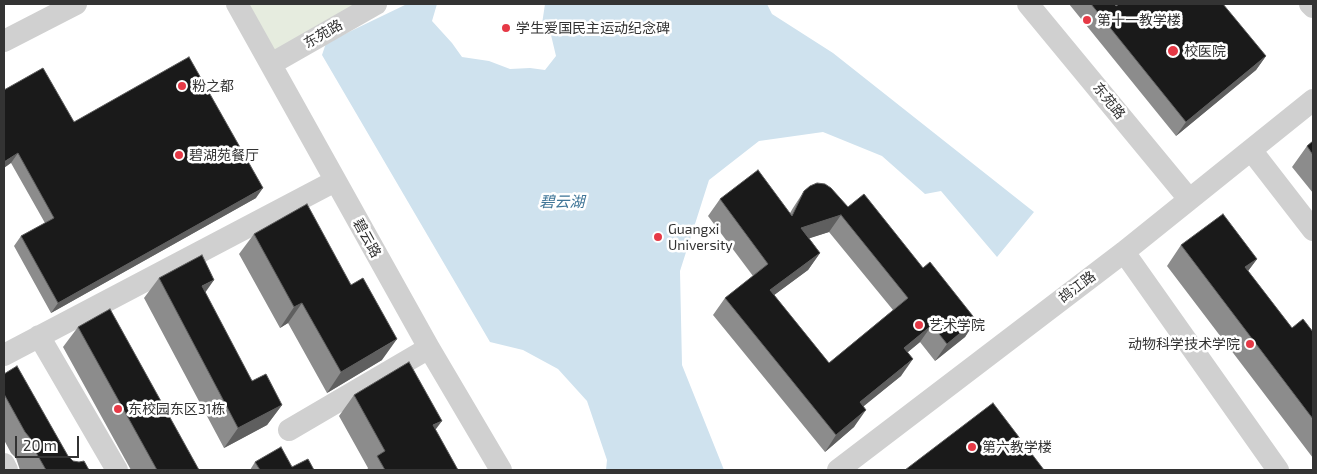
<!DOCTYPE html>
<html>
<head>
<meta charset="utf-8">
<style>
  body { margin:0 }
  #map { position:relative; width:1317px; height:474px; overflow:hidden; background:#fff; font-family:"Exo 2",sans-serif }
  canvas { display:block }
  .frame { position:absolute; inset:0; border:5px solid #333; pointer-events:none }
  .scale { position:absolute; left:15px; top:436px; width:64px; height:22px; box-sizing:border-box; border:2px solid #333; border-top:0; padding-left:6px; font-size:15px; line-height:18px; white-space:nowrap; color:#333; -webkit-text-stroke:4px #fff; paint-order:stroke }
</style>
</head>
<body>
<div id="map">
<canvas width="1317" height="474"></canvas>
<div class="frame"></div>
<div class="scale">20 m</div>
</div>
<script>
const c = document.querySelector('canvas').getContext('2d');
c.lineJoin = 'round';
function fill(path, color) { c.fillStyle = color; c.fill(path, 'evenodd'); }
const shape = rows => new Path2D(rows.map(r => 'M' + r).join(''));
function stroke(path, color, width, dash) { c.strokeStyle = color; c.lineWidth = width; c.lineCap = dash ? 'butt' : 'round'; c.setLineDash(dash || []); c.stroke(path); }
function label(font, color, halo, rows, align = 'center') {
  c.font = font + ' "Exo 2","Noto Sans SC",sans-serif'; c.lineWidth = 5; c.setLineDash([]); c.textBaseline = 'middle'; c.strokeStyle = halo; c.fillStyle = color; for (const [text, x, y, turn = 0] of rows) {
    c.save(); c.translate(x, y); c.rotate((+turn || 0) * Math.PI / 180); c.textAlign = isNaN(turn) ? turn : align; if (halo) c.strokeText(text, 0, 0); c.fillText(text, 0, 0); c.restore();
  }
}
const green = shape([
  [244,4,365,4,274,57]
]);
const water = shape([
  [407,4,437,4,432,21,452,43,462,57,489,61,510,69,530,68,545,70,556,56,551,35,542,24,545,4,767,4,772,14,833,53,1034,212,997,257,941,191,925,194,882,156,823,132,759,141,709,180,680,271,682,365,724,470,606,470,607,460,587,401,558,369,523,350,490,342,322,55,326,43]
]);
const minor = shape([
  [237,4,429,348,501,470],
  [1028,4,1189,199],
  [1310,4,1313,7],
  [4,41,76,4],
  [271,64,376,4],
  [1251,150,1313,230],
  [1124,252,1278,470],
  [39,336,117,470],
  [4,355,335,181],
  [289,430,429,348],
  [4,464,7,470],
  [838,470,1124,252,1313,100]
]);
const wall = shape([
  [1069,4,1114,4,1116,6,1266,56,1256,70,1176,136],
  [4,90,74,122,256,198,51,313,14,246,21,236,45,223,11,163],
  [1313,141,1313,193,1292,167,1307,146],
  [804,191,848,207,923,268,976,320,965,337,935,361,920,342,908,352,901,376,863,406,854,427,825,452,713,315,725,298,753,276,708,216,720,199,790,213,793,208],
  [829,232,893,310,829,363,774,295,808,270,820,253,809,238],
  [254,234,382,360,327,393,288,323,280,328,239,254],
  [1181,245,1257,259,1248,271,1292,328,1313,332,1313,458,1167,266],
  [159,278,205,293,252,381,282,405,267,425,224,448,144,298],
  [78,327,199,470,131,470,63,347],
  [4,374,68,456,73,461,89,470,20,470,16,458,11,453,4,440],
  [354,395,435,429,458,470,367,470,368,468,339,416],
  [255,462,292,467,314,470,250,470]
]);
const shadedWall = shape([
  [1266,56,1256,70,1176,136,1186,122],
  [18,153,11,163,4,168,4,162],
  [263,188,256,198,51,313,58,303],
  [841,215,829,232,789,245,801,228],
  [820,253,808,270,758,307,770,290],
  [1257,259,1242,279,1245,267],
  [214,280,200,300,202,286],
  [302,303,288,323,280,328,294,307],
  [976,320,965,337,935,361,947,344],
  [932,325,920,342,892,365,904,348],
  [397,339,382,360,327,393,341,372],
  [913,359,901,376,848,419,860,402],
  [282,405,267,425,224,448,238,428],
  [866,410,854,427,825,452,836,435],
  [442,421,427,441,433,425]
]);
const building = shape([
  [1091,4,1114,4,1116,6,1119,4,1223,4,1266,56,1186,122,1091,4],
  [189,57,263,188,58,303,21,236,54,218,18,153,4,162,4,90,43,68,74,122,189,57],
  [1313,141,1313,155,1307,146,1313,141],
  [758,170,792,216,804,191,810,186,817,183,825,184,831,188,848,207,864,194,923,268,930,262,976,320,947,344,932,325,904,348,913,359,860,402,866,410,836,435,725,298,768,264,720,199,758,170],
  [841,215,908,298,829,363,770,290,820,253,801,228,841,215],
  [307,204,351,285,363,278,397,339,341,372,302,303,294,307,254,234,307,204],
  [1223,214,1257,259,1245,267,1292,328,1303,319,1313,332,1313,419,1181,245,1223,214],
  [202,255,214,280,202,286,252,381,266,374,282,405,238,428,159,278,202,255],
  [110,309,199,470,157,470,78,327,110,309],
  [409,362,442,421,433,425,458,470,385,470,377,456,385,451,354,395,409,362],
  [17,366,68,456,73,461,79,462,84,461,89,470,46,470,34,449,30,438,25,432,4,394,4,374,17,366],
  [993,403,1044,470,905,470,993,403],
  [281,447,292,467,308,459,314,470,260,470,255,462,281,447]
]);
const markers = [
  [1087,20,5,"#e63946"],
  [506,28,5,"#e63946"],
  [1173,51,6,"#e63946"],
  [182,86,5,"#e63946"],
  [179,155,5,"#e63946"],
  [658,237,5,"#e63946"],
  [919,325,5,"#e63946"],
  [1250,344,5,"#e63946"],
  [118,409,5,"#e63946"],
  [972,447,5,"#e63946"]
];
const poiNames = [
  ["第十一教学楼",1097,20],
  ["学生爱国民主运动纪念碑",516,28],
  ["校医院",1184,51],
  ["粉之都",192,86],
  ["碧湖苑餐厅",189,155],
  ["Guangxi",668,229],
  ["University",668,245],
  ["艺术学院",929,325],
  ["动物科学技术学院",1240,344,"right"],
  ["东校园东区31栋",128,409],
  ["第六教学楼",982,447]
];
const streetNames = [
  ["东苑路",323,34,-30],
  ["东苑路",1109,101,51],
  ["碧云路",367,238,61],
  ["鸪江路",1077,287,-37]
];
const waterNames = [
  ["碧云湖",562,202]
];
fill(green, '#e6ecdf');
fill(water, '#cfe2ee');
stroke(minor, '#d0d0d0', 22);
fill(wall, '#8c8c8c');
fill(shadedWall, '#5f5f5f');
fill(building, '#1a1a1a');
stroke(building, '#5f5f5f', 1);
for (const [x, y, r, color] of markers) { const dot = new Path2D(); dot.arc(x, y, r, 0, 2 * Math.PI); c.fillStyle = color; c.fill(dot); stroke(dot, '#fff', 2); }
label('14px', '#333', '#fff', poiNames, 'left');
label('14px', '#333', '#fff', streetNames);
label('italic 15px', '#3f7597', '#fff', waterNames);
</script>
</body>
</html>
